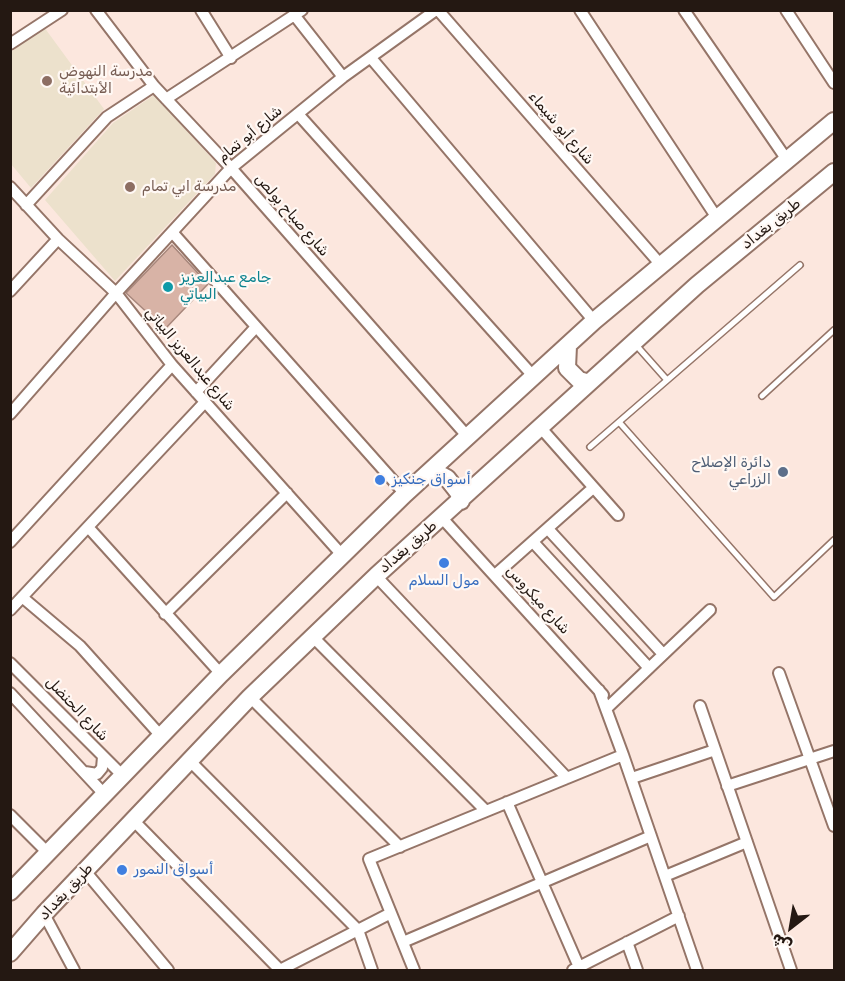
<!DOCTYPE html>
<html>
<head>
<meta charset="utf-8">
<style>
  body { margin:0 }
  #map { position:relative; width:845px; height:981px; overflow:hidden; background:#fce7de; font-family:Rubik,Vazirmatn,sans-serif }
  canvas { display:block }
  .frame { position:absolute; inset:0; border:12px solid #241812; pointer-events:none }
  .north { position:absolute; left:761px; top:897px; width:60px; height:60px; -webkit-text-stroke:4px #fff8f4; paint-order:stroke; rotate:211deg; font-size:16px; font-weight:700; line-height:24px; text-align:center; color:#241812 }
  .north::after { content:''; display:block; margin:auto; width:21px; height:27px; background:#241812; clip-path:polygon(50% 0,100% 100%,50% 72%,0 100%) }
</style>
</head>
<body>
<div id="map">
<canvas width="845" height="981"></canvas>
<div class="frame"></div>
<div class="north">ش</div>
</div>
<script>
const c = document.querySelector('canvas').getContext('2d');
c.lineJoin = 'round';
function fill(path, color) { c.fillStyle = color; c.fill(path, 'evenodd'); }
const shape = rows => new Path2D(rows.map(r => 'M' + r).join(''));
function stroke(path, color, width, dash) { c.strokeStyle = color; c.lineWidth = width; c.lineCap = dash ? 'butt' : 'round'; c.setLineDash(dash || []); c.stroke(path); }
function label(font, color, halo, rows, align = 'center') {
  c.font = font + ' Rubik,Vazirmatn,sans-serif'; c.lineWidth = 4.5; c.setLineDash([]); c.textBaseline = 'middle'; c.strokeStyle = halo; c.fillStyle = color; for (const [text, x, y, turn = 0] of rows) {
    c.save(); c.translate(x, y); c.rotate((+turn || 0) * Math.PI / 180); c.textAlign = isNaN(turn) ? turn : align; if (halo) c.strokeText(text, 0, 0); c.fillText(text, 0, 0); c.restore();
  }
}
const education = shape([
  [44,27,104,109,31,188,11,164,11,52],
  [154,95,216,163,215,174,115,281,45,200,113,123]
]);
const building = shape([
  [172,245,208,284,165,329,126,293,172,245]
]);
const lane = shape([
  [636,345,667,380],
  [762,396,834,330],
  [619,422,774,597,834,540],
  [590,447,800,265]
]);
const street = shape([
  [96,10,154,86,231,168,468,437],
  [201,10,231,58],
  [438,10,661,265],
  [580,10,717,218],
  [684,10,787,160],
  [786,10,834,83],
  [295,16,343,77],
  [10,44,62,10],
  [371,58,594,321],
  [166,99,302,10],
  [298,114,534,377],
  [10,187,58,239,116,293,172,365,342,555],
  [26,205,107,117,154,86],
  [172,232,405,494],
  [10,291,58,239],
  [196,392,256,327],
  [10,414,116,293,231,168,343,77,436,10],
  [540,427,618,515],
  [442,518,603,695],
  [88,527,221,674],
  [548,529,663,654],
  [10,542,172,365],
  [533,542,649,668],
  [495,575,593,488],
  [376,576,567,778],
  [22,597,80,646,161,736],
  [10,610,205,402],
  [165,614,287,493],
  [313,637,486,811],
  [10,663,123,776],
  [779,673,834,826],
  [599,690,623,755,697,970],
  [10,693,105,795],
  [250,697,400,847],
  [700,706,791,970],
  [606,709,710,610],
  [189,760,358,930,372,970],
  [85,772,97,774,102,768,103,757],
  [632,778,715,750],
  [727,786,834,751],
  [507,802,579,967],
  [10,815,48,853],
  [133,820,280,970],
  [85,871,168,970],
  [665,876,747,842],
  [44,914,74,970],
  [403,942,651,836],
  [627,942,637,970],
  [280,970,391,913],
  [414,970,369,859,623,755],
  [573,970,679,916]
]);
const primary = shape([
  [568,346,567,368,579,380,589,383],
  [432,470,447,478,458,492,461,501],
  [10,892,221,674,405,494,594,321,834,121],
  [10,953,44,914,250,697,376,576,697,285,834,172]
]);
const markers = [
  [47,81,6,"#8d6e63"],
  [130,187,6,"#8d6e63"],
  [168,287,6,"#0f9aa8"],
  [783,472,6,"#5c6f8a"],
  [380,480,6,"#3f7fe0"],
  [444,563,6,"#3f7fe0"],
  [122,870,6,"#3f7fe0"]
];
const educationNames = [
  ["مدرسة النهوض",59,72],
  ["الأبتدائية",59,89],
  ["مدرسة ابي تمام",142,187]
];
const streetNames = [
  ["شارع أبو شيماء",561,128,49],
  ["شارع أبو تمام",250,134,-40],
  ["شارع صباح بولص",292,215,49],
  ["طريق بغداد",771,224,-39],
  ["شارع عبدالعزيز البياتي",190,359,50],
  ["طريق بغداد",408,547,-41],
  ["شارع ميكروس",538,600,48],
  ["شارع الحنضل",77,709,46],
  ["طريق بغداد",66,892,-47]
];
const cultureNames = [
  ["جامع عبدالعزيز",180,278],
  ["البياتي",180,295]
];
const serviceNames = [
  ["دائرة الإصلاح",771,463],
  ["الزراعي",771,480]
];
const shopNames = [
  ["أسواق جنكيز",392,480],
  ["مول السلام",444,581,"center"],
  ["أسواق النمور",134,870]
];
fill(education, '#ece1cc');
fill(building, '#d8b3a6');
stroke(building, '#a7867b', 1.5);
stroke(lane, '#957568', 8);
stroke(street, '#957568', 14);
stroke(primary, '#957568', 20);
stroke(lane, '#fff', 5);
stroke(street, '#fff', 10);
stroke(primary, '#fff', 16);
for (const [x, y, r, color] of markers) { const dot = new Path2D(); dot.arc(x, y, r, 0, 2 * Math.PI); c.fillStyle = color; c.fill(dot); stroke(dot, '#fff8f4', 2); }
label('15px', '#785e54', '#fff8f4', educationNames, 'left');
label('15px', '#241812', '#fff8f4', streetNames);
label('15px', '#0d838f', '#fff8f4', cultureNames, 'left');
label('15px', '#4e5e75', '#fff8f4', serviceNames, 'right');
label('15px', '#366cbe', '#fff8f4', shopNames, 'left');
</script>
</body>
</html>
